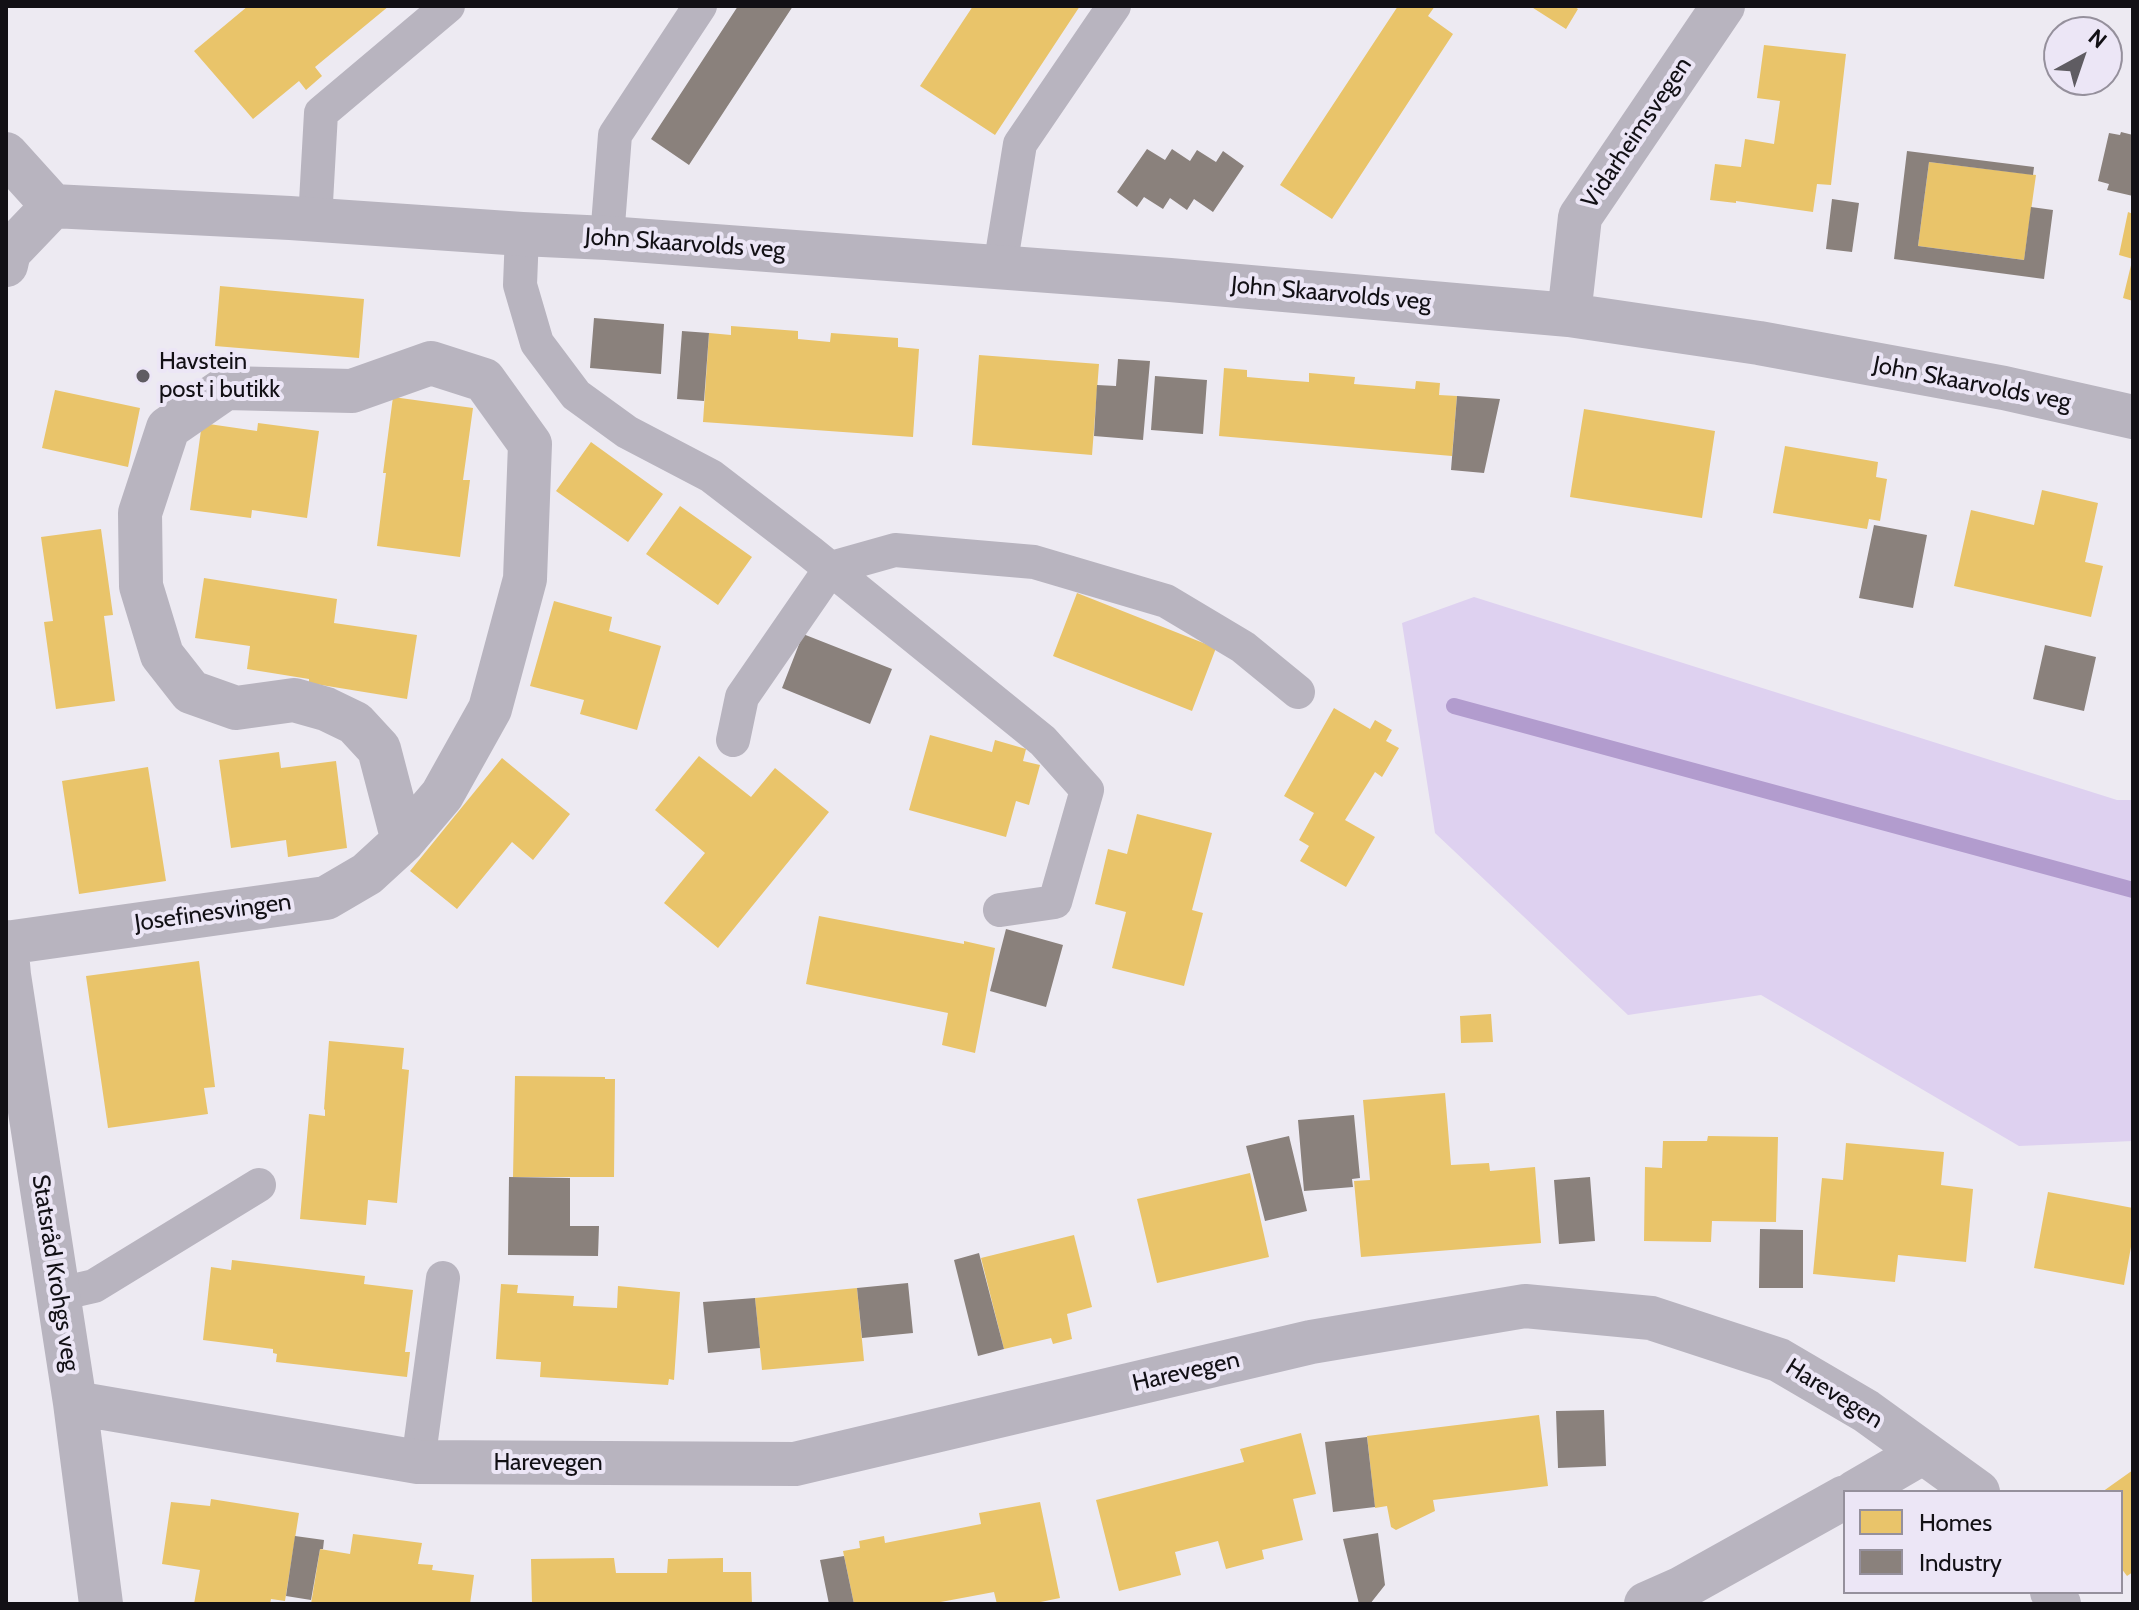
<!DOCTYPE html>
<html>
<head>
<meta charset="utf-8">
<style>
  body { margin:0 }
  #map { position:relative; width:2139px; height:1610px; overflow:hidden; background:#edeaf2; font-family:Cabin,sans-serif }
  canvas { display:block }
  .frame { position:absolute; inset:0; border:8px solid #121015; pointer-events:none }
  .legend { position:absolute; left:1843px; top:1490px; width:280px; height:104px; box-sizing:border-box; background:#ece6f6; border:2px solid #95909c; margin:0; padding:10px 14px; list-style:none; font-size:24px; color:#121015 }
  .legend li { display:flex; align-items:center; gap:16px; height:40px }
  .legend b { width:40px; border:2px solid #95909c }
  .north { position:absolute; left:2043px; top:16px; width:80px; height:80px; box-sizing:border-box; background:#ece6f6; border:2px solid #95909c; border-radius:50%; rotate:40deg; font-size:22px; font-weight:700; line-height:32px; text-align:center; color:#121015 }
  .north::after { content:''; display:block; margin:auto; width:28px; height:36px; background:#5f5c62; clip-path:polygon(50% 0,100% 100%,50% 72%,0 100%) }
</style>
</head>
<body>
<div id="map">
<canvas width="2139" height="1610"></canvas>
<div class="frame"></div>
<ul class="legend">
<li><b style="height:22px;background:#e9c46a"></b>Homes</li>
<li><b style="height:22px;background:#8a817c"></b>Industry</li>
</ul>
<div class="north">N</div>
</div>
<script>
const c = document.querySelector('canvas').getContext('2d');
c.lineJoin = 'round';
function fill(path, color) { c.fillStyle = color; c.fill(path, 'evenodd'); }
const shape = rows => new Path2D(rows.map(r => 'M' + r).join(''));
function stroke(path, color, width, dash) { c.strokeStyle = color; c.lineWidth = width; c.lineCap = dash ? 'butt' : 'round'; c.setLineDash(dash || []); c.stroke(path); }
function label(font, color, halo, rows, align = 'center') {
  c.font = font + ' Cabin,sans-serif'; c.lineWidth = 8; c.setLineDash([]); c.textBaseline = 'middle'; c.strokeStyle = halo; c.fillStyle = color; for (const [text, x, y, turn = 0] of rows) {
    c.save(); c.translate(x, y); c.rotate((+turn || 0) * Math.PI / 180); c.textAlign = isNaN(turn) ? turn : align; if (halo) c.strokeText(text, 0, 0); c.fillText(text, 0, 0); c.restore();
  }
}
const green = shape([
  [1474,597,2117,800,2133,800,2133,1141,2019,1146,1761,995,1628,1015,1435,833,1402,623]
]);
const homes = shape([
  [248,6,389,6,315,67,322,76,306,90,299,81,253,119,194,51],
  [973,6,1080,6,995,135,920,86],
  [1398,6,1435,6,1428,16,1453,34,1332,219,1280,185],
  [1530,6,1573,6,1578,9,1566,29],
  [1764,45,1846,54,1831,185,1817,184,1813,212,1736,201,1736,203,1710,200,1715,164,1741,167,1745,139,1774,144,1780,101,1757,98],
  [1929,162,2036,175,2024,260,1918,246],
  [2128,212,2133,214,2133,259,2119,255],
  [2132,261,2133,261,2133,301,2123,298],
  [220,286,364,299,359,358,215,346],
  [731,326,798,331,798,339,830,342,831,333,898,338,898,347,919,349,913,437,703,422,709,333,731,335],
  [979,355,1099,364,1092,455,972,445],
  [1224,368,1247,370,1247,377,1282,380,1309,382,1309,373,1355,377,1354,384,1415,389,1416,381,1440,383,1439,395,1457,396,1452,456,1219,436],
  [55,390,140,408,128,467,42,448],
  [393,397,473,408,463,480,470,480,460,557,377,546,386,473,383,473],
  [1584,409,1715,431,1702,518,1570,497],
  [202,423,257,431,258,423,319,431,307,518,252,510,251,518,190,510],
  [591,442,663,494,628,542,556,491],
  [1785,446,1878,462,1876,477,1887,479,1880,521,1869,519,1867,529,1773,513],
  [2042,490,2098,503,2085,562,2103,566,2091,617,1954,586,1971,510,2034,525],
  [680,506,752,557,718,605,646,554],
  [101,529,113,615,104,616,115,701,56,709,44,622,53,621,41,537],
  [204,578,337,599,334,623,417,635,407,699,309,683,309,679,247,669,250,646,195,638],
  [1077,593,1216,648,1192,711,1053,656],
  [554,601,612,617,609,631,661,646,637,730,580,714,584,700,530,686],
  [1334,708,1370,729,1375,720,1392,730,1386,741,1399,748,1382,777,1375,772,1345,820,1375,837,1346,887,1300,861,1309,846,1299,840,1314,813,1284,796],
  [930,735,992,752,995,740,1026,749,1023,761,1040,765,1029,805,1016,801,1006,837,909,810],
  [279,752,281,768,336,761,347,848,288,857,286,840,231,848,219,760],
  [699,756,751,797,775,768,829,812,718,948,664,903,705,853,655,810],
  [502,758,570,814,533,860,512,842,457,909,410,871],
  [148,767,166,881,79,894,62,781],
  [1137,814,1212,833,1192,910,1203,913,1184,986,1112,968,1126,912,1095,904,1108,849,1127,854],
  [819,916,964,944,964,941,995,948,975,1053,942,1045,948,1013,806,984],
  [199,961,215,1087,204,1088,208,1114,108,1128,86,976],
  [1491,1014,1493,1042,1461,1043,1460,1016],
  [329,1041,404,1048,402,1069,409,1070,397,1203,368,1200,366,1225,300,1219,309,1114,325,1116,325,1110,324,1109],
  [515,1076,605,1077,605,1079,615,1079,614,1177,513,1177],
  [1445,1093,1451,1165,1489,1163,1490,1171,1535,1167,1541,1243,1361,1257,1354,1181,1370,1180,1363,1100],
  [1708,1136,1778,1137,1776,1222,1712,1221,1711,1242,1644,1241,1645,1167,1662,1168,1663,1141,1707,1141],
  [1846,1143,1944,1152,1941,1185,1973,1189,1966,1262,1898,1255,1895,1282,1813,1274,1822,1178,1843,1180],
  [1250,1173,1269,1257,1157,1283,1137,1199],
  [2048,1192,2133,1208,2133,1236,2124,1285,2034,1268],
  [1074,1235,1092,1307,1067,1314,1072,1339,1053,1344,1051,1338,1004,1349,981,1258],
  [232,1260,365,1276,364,1284,413,1290,405,1352,410,1352,407,1377,276,1362,277,1354,273,1353,273,1349,203,1340,211,1267,231,1270],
  [501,1284,518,1285,517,1293,574,1296,573,1306,617,1308,618,1286,680,1292,674,1380,669,1379,668,1385,540,1377,541,1362,496,1359],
  [857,1288,864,1361,762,1370,755,1298],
  [1539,1415,1548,1486,1433,1500,1435,1511,1396,1530,1391,1527,1387,1506,1375,1508,1367,1436],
  [1301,1433,1316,1494,1293,1499,1303,1540,1262,1550,1264,1559,1226,1569,1218,1541,1175,1552,1181,1575,1119,1591,1096,1500,1244,1462,1240,1449],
  [2133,1470,2133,1572,2127,1576,2121,1568,2121,1492,2102,1492],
  [211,1499,299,1513,285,1601,271,1599,270,1604,194,1604,200,1570,162,1564,171,1502,210,1506],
  [1040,1502,1060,1598,1031,1604,997,1604,994,1592,930,1604,854,1604,843,1551,860,1548,859,1541,884,1536,885,1543,981,1524,979,1513],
  [353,1534,422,1543,418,1564,433,1565,432,1570,474,1575,470,1604,311,1604,320,1549,350,1554],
  [614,1558,616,1573,667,1573,668,1559,723,1558,723,1572,751,1572,752,1604,532,1604,531,1559]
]);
const industry = shape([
  [738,6,793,6,689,165,651,139],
  [2121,132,2133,135,2133,196,2107,190,2109,184,2098,181,2109,133,2120,135],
  [1147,149,1165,160,1172,149,1190,161,1197,150,1216,162,1223,151,1244,166,1213,212,1194,199,1187,210,1170,198,1163,209,1144,197,1137,207,1117,192],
  [1907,151,2034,167,2033,175,1929,162,1918,246,2024,260,2031,207,2053,210,2044,279,1894,259],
  [1832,199,1859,203,1852,252,1826,249],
  [594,318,664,324,661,374,590,368],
  [682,331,709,333,704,401,677,399],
  [1118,359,1150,361,1143,440,1094,436,1097,385,1116,386],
  [1155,376,1207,380,1203,434,1151,430],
  [1457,396,1500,399,1484,473,1451,470],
  [1874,525,1927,535,1913,608,1859,598],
  [803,634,892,669,870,724,782,688],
  [2045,645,2096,657,2084,711,2033,699],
  [1006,929,1063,945,1046,1007,990,991],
  [1354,1115,1360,1178,1352,1179,1353,1187,1304,1191,1298,1120],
  [1289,1136,1307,1211,1265,1221,1246,1146],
  [509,1177,570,1178,570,1226,599,1226,598,1256,508,1255],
  [1590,1177,1595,1241,1559,1244,1554,1180],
  [1760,1229,1803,1230,1803,1288,1759,1288],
  [979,1253,1004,1349,978,1356,954,1260],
  [908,1283,913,1333,862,1338,857,1288],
  [755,1298,760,1348,708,1353,703,1302],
  [1604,1410,1606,1466,1558,1468,1556,1411],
  [1367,1437,1375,1507,1333,1512,1325,1442],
  [1378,1533,1385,1585,1370,1604,1359,1604,1343,1539],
  [295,1536,324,1540,323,1549,320,1549,311,1600,286,1596],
  [844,1556,854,1604,829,1604,820,1560]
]);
const stream = shape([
  [1454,706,2133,890]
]);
const service = shape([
  [315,220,321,113,448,6],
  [522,234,520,285,537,343,576,395,627,432,711,476,810,552,1043,741,1087,790,1055,902,1000,910],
  [607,238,615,135,700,6],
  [1000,267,1020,144,1114,6],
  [733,740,742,697,831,568,895,550,1034,562,1166,601,1243,647,1298,692],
  [59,1294,94,1286,259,1185],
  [418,1462,443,1278]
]);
const minor = shape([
  [6,154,53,206],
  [6,265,9,252,53,206,290,218,522,234,607,238,1170,280,1569,315,1759,343,2004,388,2133,417],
  [1569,315,1580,217,1723,6],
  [6,942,9,975,75,1403,101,1604],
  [6,943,326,898,367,874,403,841,442,795,490,709,525,579,530,444,484,380,431,363,352,391,226,388,168,428,140,513,141,586,162,655,191,692,236,708,294,700,326,709,355,723,379,749,403,841],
  [75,1403,418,1462,795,1464,1311,1342,1525,1306,1651,1318,1779,1360,1866,1411,1978,1492],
  [1855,1492,1922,1453],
  [2052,1592,2059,1604],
  [1646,1604,1680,1589,1845,1497]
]);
const markers = [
  [143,376,8,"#5f5c62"]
];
const streetNames = [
  ["Vidarheimsvegen",1637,133,-56],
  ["John Skaarvolds veg",685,244,4],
  ["John Skaarvolds veg",1331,294,5],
  ["John Skaarvolds veg",1972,384,11],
  ["Josefinesvingen",213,913,-8],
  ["Statsråd Krohgs veg",55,1273,81],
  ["Harevegen",1186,1372,-13],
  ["Harevegen",1834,1394,32],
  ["Harevegen",548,1463]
];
const poiNames = [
  ["Havstein",159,362],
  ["post i butikk",159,390]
];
fill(green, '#ded1f0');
fill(homes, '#e9c46a');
fill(industry, '#8a817c');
stroke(stream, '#b29cce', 16);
stroke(service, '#b8b4bf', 34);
stroke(minor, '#b8b4bf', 44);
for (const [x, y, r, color] of markers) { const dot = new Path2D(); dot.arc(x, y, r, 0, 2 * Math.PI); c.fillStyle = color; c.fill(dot); stroke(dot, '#ece6f6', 3); }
label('24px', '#121015', '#ece6f6', streetNames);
label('24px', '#121015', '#ece6f6', poiNames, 'left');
</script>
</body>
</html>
